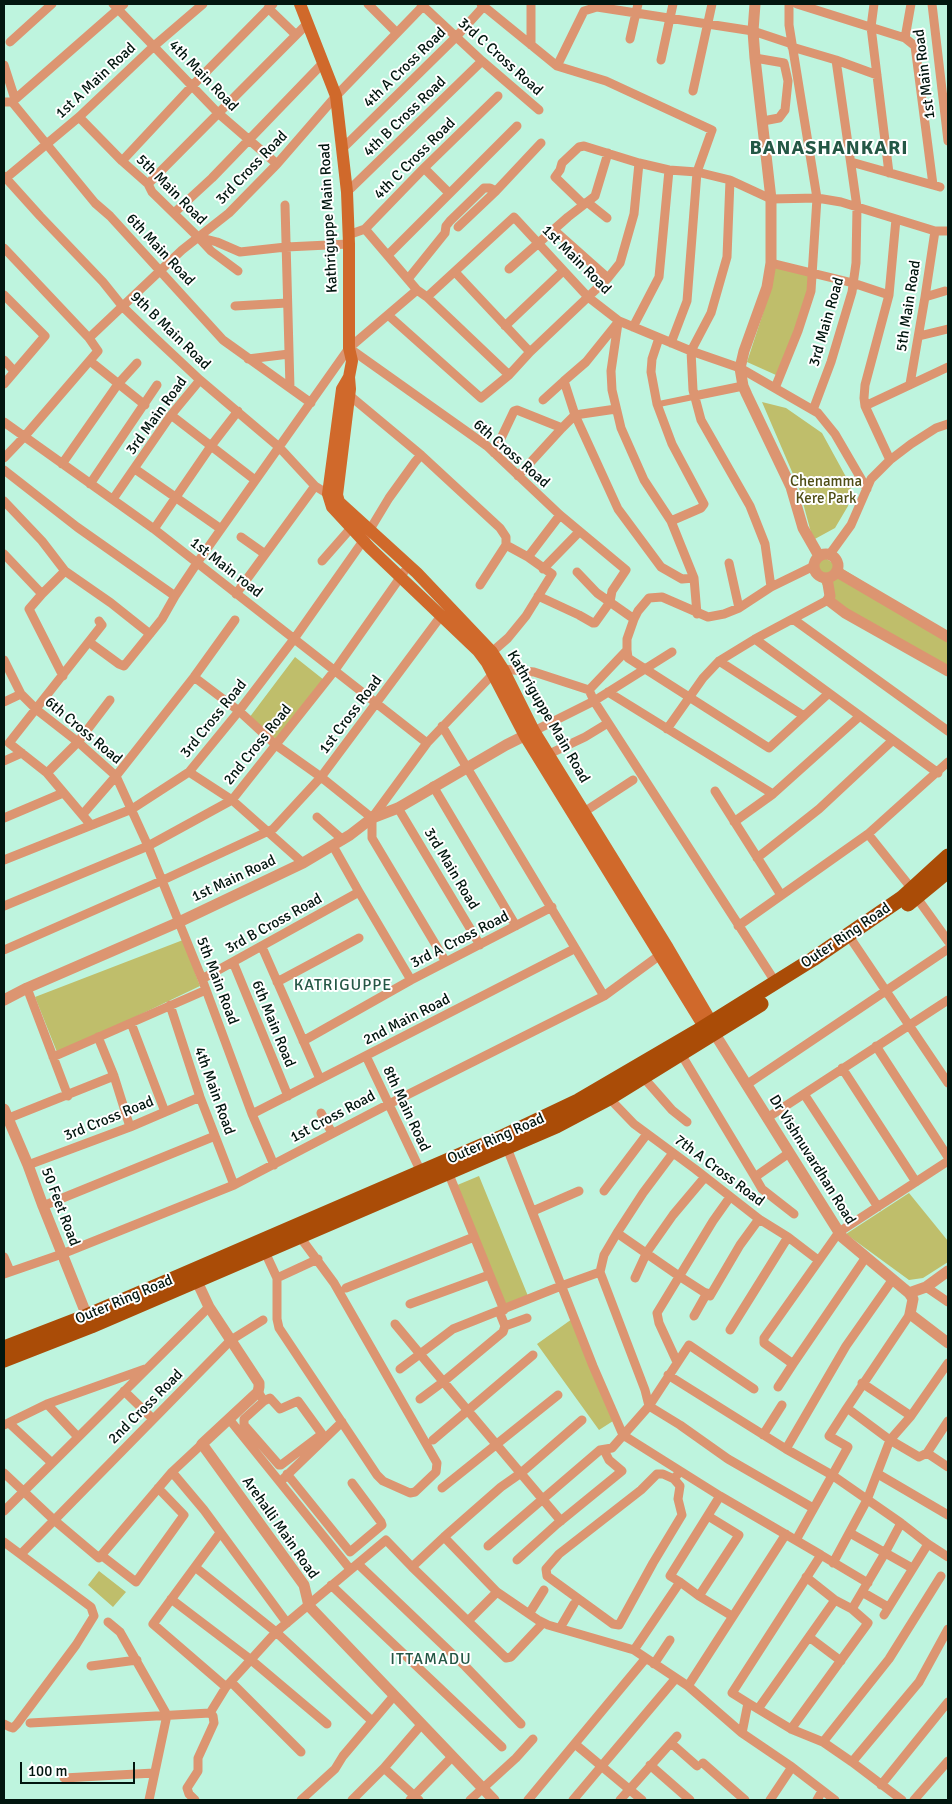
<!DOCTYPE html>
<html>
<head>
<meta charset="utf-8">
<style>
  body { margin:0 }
  #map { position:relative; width:952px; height:1804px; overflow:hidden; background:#bef4de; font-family:Signika,sans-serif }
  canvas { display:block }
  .frame { position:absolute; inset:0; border:5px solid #02160f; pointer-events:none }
  .scale { position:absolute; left:20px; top:1762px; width:115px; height:22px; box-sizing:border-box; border:2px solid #02160f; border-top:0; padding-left:6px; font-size:15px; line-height:18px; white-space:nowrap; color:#02160f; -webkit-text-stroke:4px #fff; paint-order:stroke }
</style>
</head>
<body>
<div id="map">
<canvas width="952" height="1804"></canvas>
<div class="frame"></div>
<div class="scale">100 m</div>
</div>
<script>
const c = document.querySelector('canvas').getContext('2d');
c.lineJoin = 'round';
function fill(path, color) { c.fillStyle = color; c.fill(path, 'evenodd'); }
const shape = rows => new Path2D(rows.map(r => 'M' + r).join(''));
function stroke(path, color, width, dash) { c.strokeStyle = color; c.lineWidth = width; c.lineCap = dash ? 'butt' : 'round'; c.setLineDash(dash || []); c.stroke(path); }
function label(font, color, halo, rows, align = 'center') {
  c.font = font + ' Signika,sans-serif'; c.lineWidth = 4; c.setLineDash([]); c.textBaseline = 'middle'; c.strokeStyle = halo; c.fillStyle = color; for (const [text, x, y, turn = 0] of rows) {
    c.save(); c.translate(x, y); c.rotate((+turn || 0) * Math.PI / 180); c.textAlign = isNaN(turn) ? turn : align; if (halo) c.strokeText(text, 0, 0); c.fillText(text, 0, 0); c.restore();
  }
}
const green = shape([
  [775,266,810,275,806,297,796,328,776,375,747,362,764,310],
  [762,402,786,408,822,433,851,486,848,506,835,528,813,540,799,488],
  [825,558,948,634,948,671,831,601,813,566],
  [295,657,324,680,276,739,249,718],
  [183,940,200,986,89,1039,57,1052,35,997],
  [479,1176,528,1296,505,1306,455,1186],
  [909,1193,948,1241,948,1262,923,1278,909,1280,846,1234],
  [572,1319,613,1421,599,1430,537,1344],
  [99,1571,126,1592,113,1607,88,1585]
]);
const pedestrian = shape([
  [659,404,693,397]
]);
const minor = shape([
  [113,4,218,113,277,164],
  [368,4,397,33],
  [421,4,482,61,539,110],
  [481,4,557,66,606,81,712,130,697,172,687,301,671,343],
  [531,4,531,45],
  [797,4,905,38,915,46,933,185],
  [874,4,871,27,889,173],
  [932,4,948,141],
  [268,8,296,35],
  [905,38,911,4],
  [630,39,638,4],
  [10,42,52,4],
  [792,47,836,60,877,75],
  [755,58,784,63,788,81,785,110,779,118,763,121],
  [661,60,673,4],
  [4,65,14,96],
  [557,66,584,11,597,7,753,31,792,44],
  [693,91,712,4],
  [4,102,12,102,95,203,110,216,223,340,311,403],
  [12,102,124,4],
  [79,117,122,161,148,184,152,192,198,237,217,242,240,252,286,247,349,244],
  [342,149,456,37,484,6,483,4],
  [122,161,192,86,273,4],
  [851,162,940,187],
  [424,168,449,193],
  [4,176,40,216,103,282,123,307,153,336,200,380,279,447,315,486,328,494],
  [6,178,79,117,154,46,203,4],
  [730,180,727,257,711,313,691,351,693,390,701,420,750,506,765,544,771,587],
  [148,184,308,23],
  [347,192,482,61],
  [587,202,607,218],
  [583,204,555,177,560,170,562,163,579,147,584,146,639,163,669,170,697,172,730,180,771,199,817,198,841,202,935,231,948,231],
  [285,205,290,388],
  [174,213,212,178,323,63],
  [458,227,496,191,541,143],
  [365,229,417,290],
  [554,230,608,278],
  [348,235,365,229,424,168,498,96],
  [198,237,211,251,238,271],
  [4,248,89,338,98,351,24,437,4,458],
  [389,254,517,126],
  [771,263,853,283,889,295],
  [509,269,568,217,595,196,608,153],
  [455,272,530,352],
  [408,279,445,233,446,226,450,221,484,188,490,188,496,191],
  [4,295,45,336,4,384],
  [427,297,509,375,530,352,608,278,620,263,634,214,639,163],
  [925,297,945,291],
  [235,306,287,303],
  [388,315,481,398,509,375],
  [619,321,586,362,564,381,575,415,618,509,661,567,682,579,694,578],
  [618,323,611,371,612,390,621,428,644,480,671,521,694,578,697,614],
  [505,326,563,271],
  [633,327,659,277,669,170],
  [919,336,948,329],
  [89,338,182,250,229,213,277,164,336,96,423,6],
  [659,338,652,359,651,372,657,404,672,444,704,504,701,508,671,521],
  [349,348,487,446,560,515,626,570,612,591,610,602,595,623,593,623,579,615,538,596],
  [248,359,289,354],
  [4,360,14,371],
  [90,361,145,405],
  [910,384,925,297,935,231],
  [775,388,798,331,811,291,817,198,789,25,789,4],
  [349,395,421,455,500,528,506,537,506,545,480,585],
  [694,396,743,386],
  [543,400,564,381],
  [865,406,948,367],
  [813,410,831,362,852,292,856,263,857,207,836,60],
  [171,415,255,480],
  [4,422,154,529,427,743],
  [494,453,514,411,517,410,562,428],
  [890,460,865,406,864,398,865,385,889,295,896,219],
  [62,464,118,384,137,363],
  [135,469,221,529],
  [4,470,77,527,175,596],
  [518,476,562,428,575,415,616,409],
  [90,484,157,385],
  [113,499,171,415,200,380],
  [4,501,42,541,65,571,111,603,150,634],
  [154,529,211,446,238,411],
  [241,537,265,554],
  [506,545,528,557],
  [4,554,42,594,29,609,63,676],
  [830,554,851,525,871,479,890,460,911,444,936,428,948,424],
  [322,561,351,528],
  [729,563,739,608],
  [814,566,771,587,739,608,724,614,708,617,662,597,649,598,638,611,634,619,627,639,627,650,628,658,769,748,829,693],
  [543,569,579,532],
  [577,572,597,593,634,619],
  [42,594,65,571],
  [236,594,315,486],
  [793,619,948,731],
  [755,639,938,773],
  [89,642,119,664,124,666,162,619,175,596,197,563,349,348,417,290,427,297,514,217,588,297,619,321,691,351,740,368,818,413,835,434,867,489],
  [492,652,508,638,526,616,552,574,528,557,560,515],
  [4,660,21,694],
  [719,661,804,716],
  [503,669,534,672,589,690,594,701,776,983],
  [194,677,239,711,276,745,321,777,372,818],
  [589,690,627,650],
  [608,692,773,794],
  [4,702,21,694,37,710,78,742,116,776,148,846,202,979,252,1114,274,1165],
  [442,726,604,996],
  [667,729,703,678,719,661,755,639,828,600],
  [534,731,594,701,672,652],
  [549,754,585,737,608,723],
  [4,761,22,753],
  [189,772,232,800,303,863],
  [47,773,78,742,110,700],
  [433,786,516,926],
  [715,791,781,895],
  [398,808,480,945],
  [584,812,633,780],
  [83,814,116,776,194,677,235,620],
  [317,817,343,840],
  [4,818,63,793],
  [372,818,427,743,493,674],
  [372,818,372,838,446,962],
  [734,822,773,794,860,716],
  [90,824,47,773,9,743,102,625,99,621],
  [868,834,912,889],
  [333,846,359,892,411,980],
  [757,858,819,809,893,740],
  [4,860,132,809,189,772,239,711,294,639,363,541,389,498,415,462,421,455],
  [917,898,948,941],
  [4,906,148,846,232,800,335,670,404,572],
  [738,926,868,834,948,762],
  [853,942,948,1083],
  [262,947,320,1079],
  [4,950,161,881,273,829,321,777,441,616],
  [233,962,288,1096],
  [202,979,359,892],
  [277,982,359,938],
  [27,988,68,1096],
  [170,1005,200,1097,234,1185],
  [131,1023,165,1112],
  [98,1037,114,1076,130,1127],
  [303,1041,411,980,552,907],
  [876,1046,948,1157],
  [681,1054,755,1177,789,1153],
  [366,1056,421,1172],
  [53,1057,206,990],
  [842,1068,916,1182],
  [643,1077,672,1110,687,1122],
  [746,1085,948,949],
  [804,1094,878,1207],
  [609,1098,634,1124,695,1169,759,1219,788,1237,818,1260],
  [321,1113,332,1133],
  [252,1114,574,949],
  [9,1118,114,1076],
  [767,1118,948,1000],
  [507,1148,593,1366,623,1435,720,1496,821,1555],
  [28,1165,130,1127,200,1097],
  [448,1172,504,1310],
  [755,1177,762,1189,794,1214],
  [604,1191,647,1134],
  [43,1206,215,1136],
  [533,1211,579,1191],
  [617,1233,679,1276,710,1296,740,1245,759,1219],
  [265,1252,277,1278,277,1319,279,1328,377,1475,383,1481,410,1493,415,1492,436,1472,437,1463,334,1283,300,1237],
  [4,1257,10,1271],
  [866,1257,793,1364,764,1343,764,1338,839,1232,948,1161],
  [600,1272,645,1390,649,1406,689,1345,754,1389],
  [4,1274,62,1254,234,1185,389,1104,604,996,660,955],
  [277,1278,318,1259],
  [635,1278,647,1252,673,1215,705,1177],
  [893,1279,846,1346,786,1449,832,1475,901,1523,928,1544,948,1557],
  [926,1287,948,1302],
  [346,1288,474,1237],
  [410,1304,489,1275],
  [910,1314,847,1408,890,1440,919,1457,927,1453,948,1467],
  [694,1316,707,1293],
  [395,1324,420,1354,400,1369],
  [505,1326,527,1318],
  [730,1330,788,1237],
  [677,1362,659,1323,657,1313,713,1221,730,1197],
  [668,1375,786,1449],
  [862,1383,911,1416],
  [778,1387,793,1364],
  [124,1391,153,1419],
  [258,1392,264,1401,270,1398,280,1409,298,1401,322,1434,281,1465,279,1465,244,1425,244,1419,264,1401],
  [420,1399,443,1382,503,1332,505,1326,499,1311],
  [47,1404,78,1437],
  [229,1419,350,1569],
  [9,1423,52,1463],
  [4,1425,47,1404,145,1369],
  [763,1435,782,1405],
  [433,1440,533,1355],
  [927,1453,948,1421],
  [172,1472,204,1510,287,1623],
  [4,1473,54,1520,99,1558,172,1472,202,1444],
  [287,1474,350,1552,382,1525,381,1522,352,1483],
  [878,1474,948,1515],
  [283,1479,342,1422],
  [674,1479,663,1474,657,1474,641,1490,559,1554,546,1569,547,1576,613,1624,619,1625,653,1563,682,1515,678,1499,680,1486,674,1479,680,1471],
  [442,1488,558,1395],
  [4,1511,209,1307],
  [561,1521,420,1354,453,1329,561,1286,600,1272,604,1255,617,1233,643,1193,673,1153],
  [220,1533,153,1624,226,1687],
  [850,1533,912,1568],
  [444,1537,501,1487,521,1473,582,1420],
  [796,1540,848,1447,829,1436,847,1408],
  [4,1542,91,1607,94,1616,76,1645,17,1724,13,1728,10,1727,4,1724],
  [488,1546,600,1450,612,1448,649,1406,680,1425,728,1459,813,1508],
  [21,1554,231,1340,263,1320],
  [101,1555,136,1582,184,1515,158,1488],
  [517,1560,557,1524,622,1471,609,1460,604,1450],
  [833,1563,867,1500,890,1440,911,1416,948,1363],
  [358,1564,465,1666,521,1724],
  [195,1567,276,1632,372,1721],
  [412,1567,506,1658,511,1657,543,1623],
  [680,1582,670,1576,720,1496],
  [331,1585,502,1747],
  [862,1592,888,1607],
  [699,1596,739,1535,708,1516],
  [171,1599,250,1659,327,1724],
  [852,1609,885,1553,901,1523],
  [529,1614,544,1590],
  [884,1615,928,1544],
  [468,1621,497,1592],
  [108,1622,120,1632,167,1715,149,1800],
  [560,1628,574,1604],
  [809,1637,841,1661],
  [634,1650,680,1582,699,1596,732,1616],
  [654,1664,670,1640],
  [91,1666,137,1660],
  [231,1682,301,1752],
  [688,1686,786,1534],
  [748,1703,732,1693,821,1555,868,1583],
  [758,1709,835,1600],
  [210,1713,226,1687,276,1632,386,1540,412,1567,444,1537,497,1592,538,1620,548,1625,634,1650,688,1686,742,1733,748,1703,758,1709,791,1729,823,1742,852,1762,902,1800],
  [30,1723,210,1713],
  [791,1729,868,1623,852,1609,835,1600,806,1577],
  [742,1733,792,1767,835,1800],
  [823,1742,889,1659,941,1576],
  [671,1743,697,1766],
  [575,1744,642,1800],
  [852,1762,919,1682,948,1629],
  [703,1763,745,1800],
  [650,1765,690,1800],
  [384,1768,419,1800],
  [64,1778,154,1773],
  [881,1785,948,1702],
  [195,1800,189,1794,187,1788,198,1771,198,1758,214,1723,213,1716,210,1713],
  [301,1800,335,1769,343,1756,393,1697],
  [352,1800,384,1768,421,1725],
  [410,1800,452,1757],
  [470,1800,516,1758,533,1739],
  [528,1800,646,1658],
  [573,1800,676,1678],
  [620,1800,677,1736],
  [770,1800,792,1767],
  [817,1800,822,1791],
  [914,1800,948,1761]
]);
const tertiary = shape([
  [755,4,753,31,755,58,771,199,771,263,767,287,744,351,740,368,743,386,747,395,791,487,803,528,819,556],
  '814 566a12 12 0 1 1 24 0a12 12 0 1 1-24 0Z',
  [837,572,948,637],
  [827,578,830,596,828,600,845,613,948,671],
  [4,1000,27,988,179,922,303,863,350,835,372,818,398,808,506,745,532,732],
  [718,1039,842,1237,909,1293,926,1287,948,1271],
  [4,1109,28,1165,43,1206,87,1316],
  [194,1275,209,1307,259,1383,259,1387,258,1392,202,1444,304,1585,309,1606,494,1800],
  [909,1293,913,1299,910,1314,948,1343]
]);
const secondary = shape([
  [300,4,336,96,347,192,349,244,349,348,352,361,349,377,350,389,337,495,339,502,417,573,492,652,503,669,534,731,668,948,716,1030],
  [349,377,342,389,328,494,332,507,370,548,478,651,487,663,525,736,708,1033]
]);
const trunk = shape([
  [908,904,948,871],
  [4,1348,87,1316,178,1277,500,1138,578,1101,696,1032,813,959,902,898,948,856],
  [4,1360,91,1326,556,1126,609,1098,761,1004]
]);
const streetNames = [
  ["3rd C Cross Road",500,57,42],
  ["4th A Cross Road",405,68,-44],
  ["1st Main Road",925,74,-97],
  ["4th Main Road",203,76,46],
  ["1st A Main Road",96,81,-43],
  ["4th B Cross Road",405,117,-44],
  ["4th C Cross Road",415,159,-45],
  ["3rd Cross Road",252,168,-46],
  ["5th Main Road",171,190,45],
  ["Kathriguppe Main Road",329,218,-93],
  ["6th Main Road",160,250,47],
  ["1st Main Road",576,260,45],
  ["5th Main Road",909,306,-81],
  ["3rd Main Road",827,322,-74],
  ["9th B Main Road",170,331,44],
  ["3rd Main Road",157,416,-54],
  ["6th Cross Road",511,454,41],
  ["1st Main road",226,568,38],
  ["1st Cross Road",351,715,-53],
  ["Kathriguppe Main Road",548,717,60],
  ["3rd Cross Road",214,719,-51],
  ["6th Cross Road",83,731,40],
  ["2nd Cross Road",258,745,-51],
  ["3rd Main Road",451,869,59],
  ["1st Main Road",234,879,-25],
  ["3rd B Cross Road",274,924,-29],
  ["Outer Ring Road",846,936,-34],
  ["3rd A Cross Road",460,940,-27],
  ["5th Main Road",217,981,69],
  ["2nd Main Road",407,1020,-27],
  ["6th Main Road",273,1024,68],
  ["4th Main Road",214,1091,70],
  ["8th Main Road",406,1109,65],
  ["1st Cross Road",333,1117,-28],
  ["3rd Cross Road",109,1119,-22],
  ["Outer Ring Road",496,1139,-24],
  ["Dr Vishnuvardhan Road",812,1160,58],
  ["7th A Cross Road",719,1171,37],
  ["50 Feet Road",60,1207,69],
  ["Outer Ring Road",124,1300,-23],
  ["2nd Cross Road",146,1407,-45],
  ["Arehalli Main Road",280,1528,55]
];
const parkNames = [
  ["Chenamma",826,482],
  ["Kere Park",826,499]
];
const neighbourhoodNames = [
  ["KATRIGUPPE",343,986],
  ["ITTAMADU",431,1660]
];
const districtNames = [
  ["BANASHANKARI",829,149]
];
fill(green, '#bfbe6b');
stroke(pedestrian, '#dc9571', 6);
stroke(minor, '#dc9571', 9);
stroke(tertiary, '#dc9571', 11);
stroke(secondary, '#d0692b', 12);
stroke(trunk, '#aa4c07', 15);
label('15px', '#02160f', '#fff', streetNames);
label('15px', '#4f4d15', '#fff', parkNames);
c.letterSpacing = '1px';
label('16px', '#245745', '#fff', neighbourhoodNames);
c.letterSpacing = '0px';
c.letterSpacing = '1px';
label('bold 20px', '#245745', '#fff', districtNames);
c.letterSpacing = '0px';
</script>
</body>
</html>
